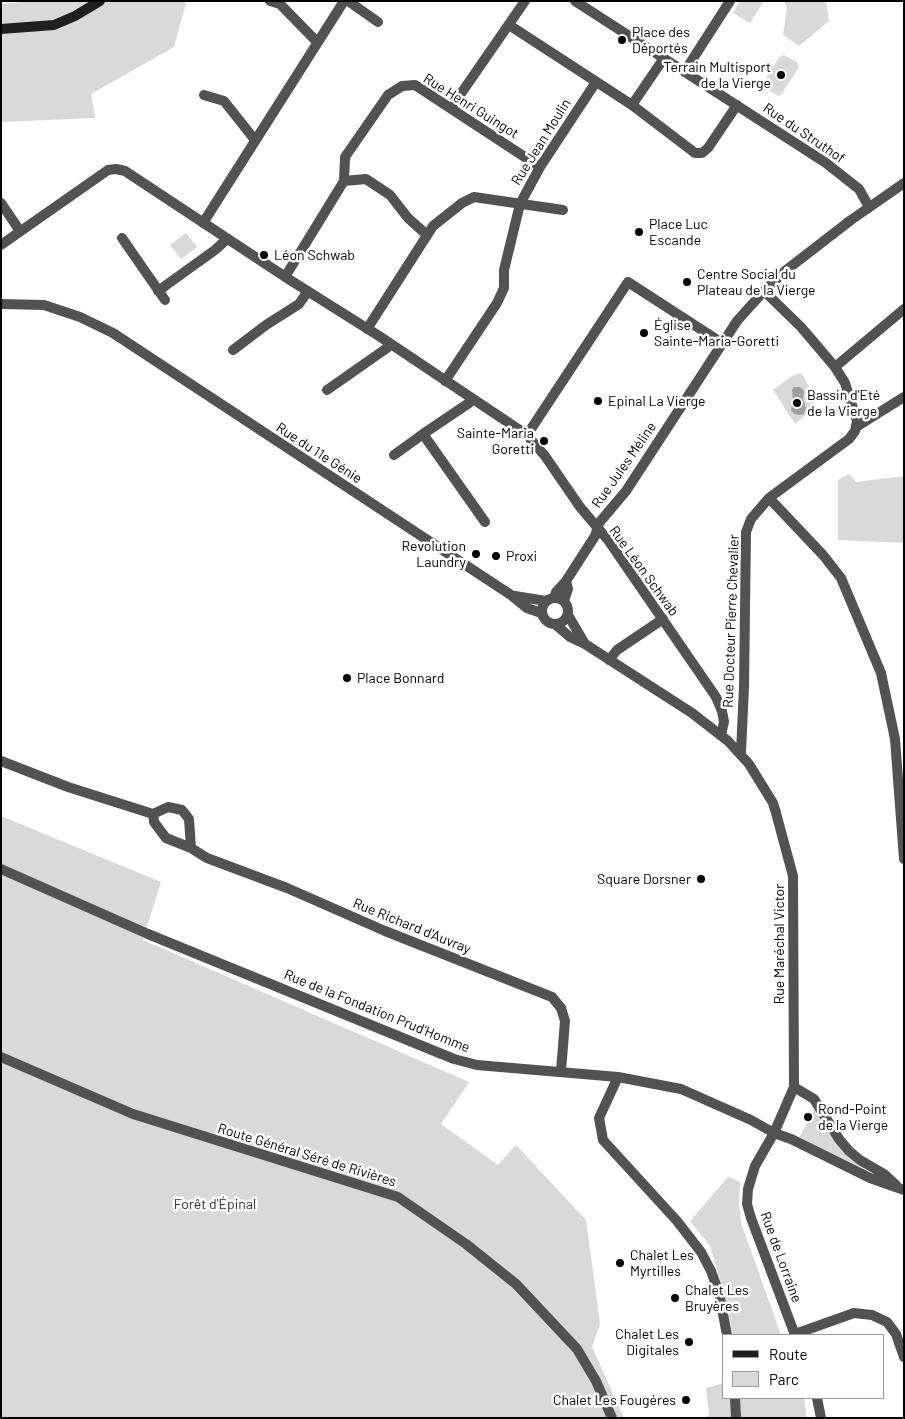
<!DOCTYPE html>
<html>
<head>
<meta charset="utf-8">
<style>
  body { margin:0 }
  #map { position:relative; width:905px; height:1419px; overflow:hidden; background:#fff; font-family:Barlow,sans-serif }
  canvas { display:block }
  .frame { position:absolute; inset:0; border:2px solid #000; pointer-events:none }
  .legend { position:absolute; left:722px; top:1334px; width:162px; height:65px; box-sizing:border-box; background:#fff; border:1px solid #999; margin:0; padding:6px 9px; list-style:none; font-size:15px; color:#000 }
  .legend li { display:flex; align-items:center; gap:10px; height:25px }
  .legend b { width:25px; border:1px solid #999 }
</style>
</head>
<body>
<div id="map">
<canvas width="905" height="1419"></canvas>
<div class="frame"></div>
<ul class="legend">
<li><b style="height:6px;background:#1f1f1f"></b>Route</li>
<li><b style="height:14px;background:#d9d9d9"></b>Parc</li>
</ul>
</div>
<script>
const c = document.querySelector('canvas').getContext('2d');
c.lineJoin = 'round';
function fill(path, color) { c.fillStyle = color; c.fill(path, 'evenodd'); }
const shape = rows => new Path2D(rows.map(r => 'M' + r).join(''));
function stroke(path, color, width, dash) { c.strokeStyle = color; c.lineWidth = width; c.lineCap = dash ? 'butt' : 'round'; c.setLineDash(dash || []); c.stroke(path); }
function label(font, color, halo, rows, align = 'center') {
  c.font = font + ' Barlow,sans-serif'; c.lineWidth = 5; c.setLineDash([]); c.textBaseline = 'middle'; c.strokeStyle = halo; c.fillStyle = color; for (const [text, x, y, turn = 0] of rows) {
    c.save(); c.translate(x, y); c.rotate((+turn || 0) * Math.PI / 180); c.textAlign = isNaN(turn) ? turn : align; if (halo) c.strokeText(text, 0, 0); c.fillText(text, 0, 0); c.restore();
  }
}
const green = shape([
  [33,1,185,1,186,3,174,47,91,94,95,118,1,122,1,4],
  [740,1,764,1,750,23,733,13],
  [784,1,826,1,829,21,799,46,783,35,787,8],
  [784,55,797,62,799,67,781,95,778,96,764,87,763,83,780,56],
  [186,233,197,247,181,259,170,245],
  [801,373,815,396,812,410,795,424,773,390,792,376],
  [849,474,856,482,904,476,904,543,838,540,838,480],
  [1,816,161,882,143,940,469,1082,441,1124,498,1165,516,1145,586,1220,600,1324,592,1347,624,1418,1,1418],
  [815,1108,827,1131,837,1143,866,1170,799,1138],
  [728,1177,740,1182,739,1204,741,1223,781,1335,733,1335,724,1292,710,1246,690,1221],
  [724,1383,724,1398,804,1398,807,1418,704,1418,709,1415,706,1388]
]);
const water = shape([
  [794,387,800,387,804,391,803,398,806,409,804,414,800,415,794,414,791,410,793,401,792,390]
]);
const street = shape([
  [270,1,280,4,317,42],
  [348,1,378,22],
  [575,1,826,163,859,189,869,207],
  [509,25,632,105,695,153,702,153,708,148,737,105],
  [685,71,730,1],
  [204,95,224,101,255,140],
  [632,105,664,58],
  [451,108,525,1],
  [344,181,366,179,390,195,408,218,427,235],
  [1,203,20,231],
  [203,223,344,1],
  [122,238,165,300],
  [1,245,108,170,116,169,125,171,290,280,379,336,527,435,545,456,580,507,608,540,716,697,722,711,724,722,721,735],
  [285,277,344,181,345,157,388,95,402,86,415,85,540,167],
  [158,291,215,250,227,239],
  [1,304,44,305,80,317,113,333,511,595,527,608,541,613],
  [367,329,433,226,462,203,474,197,563,210],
  [233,350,266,325,299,304,308,291],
  [835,367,904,309],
  [445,381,497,303,504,288,504,270,520,204,540,167,596,82],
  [327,390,387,348,390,344],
  [472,399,469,403,423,434,485,522],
  [856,427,904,397],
  [527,435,628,282,722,343],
  [394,455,423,434],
  [769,498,823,555,841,578,881,673,895,739,904,859],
  [515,596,546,601],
  '542 611a13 13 0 1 1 26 0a13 13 0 1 1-26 0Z',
  [554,598,556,592,566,581,595,536,599,523,626,491,737,321,764,291,785,271,851,220,904,183],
  [564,601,568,589,566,581],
  [568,615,585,644],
  [556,625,570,637,585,644,692,713,728,741,749,764,773,803,776,813,793,876,794,1087,774,1133,755,1166,748,1189,747,1204,751,1218,795,1335],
  [609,660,617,650,663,619],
  [741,752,744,687,746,532,751,519,769,498,849,439,855,431,857,421,845,383,835,367,801,327,764,291],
  [1,761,68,787,153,814,168,807,182,810,189,819,191,848,207,858,287,888,385,931,552,997,561,1008,565,1021,561,1071],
  [153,814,154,822,166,838,191,848],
  [1,869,148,934,454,1059,477,1065,618,1077,681,1089,751,1120,774,1133,791,1139,870,1178,904,1190],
  [1,1057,133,1114,398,1197,466,1244,516,1284,577,1349,596,1381,612,1418],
  [618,1077,599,1118,603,1140,677,1221,701,1252,711,1271,719,1293,727,1335],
  [794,1087,814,1099,839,1139,849,1151,860,1160,884,1174,896,1185],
  [795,1334,854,1313,872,1315,887,1322,896,1334,904,1357],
  [735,1398,736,1418],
  [817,1398,821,1418]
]);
const secondary = shape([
  [1,29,54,25,75,16,100,1]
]);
const markers = [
  [622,40,5,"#000"],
  [781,75,5,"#000"],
  [639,232,5,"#000"],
  [264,255,5,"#000"],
  [687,282,5,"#000"],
  [644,333,5,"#000"],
  [598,401,5,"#000"],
  [797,403,5,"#000"],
  [544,441,5,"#000"],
  [476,554,5,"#000"],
  [496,556,5,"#000"],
  [347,678,5,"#000"],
  [701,879,5,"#000"],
  [808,1117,5,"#000"],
  [620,1263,5,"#000"],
  [675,1298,5,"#000"],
  [689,1342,5,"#000"],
  [686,1400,5,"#000"]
];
const poiNames = [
  ["Place des",632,32],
  ["Déportés",632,48],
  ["Terrain Multisport",771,67,"right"],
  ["de la Vierge",771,83,"right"],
  ["Place Luc",649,224],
  ["Escande",649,240],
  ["Léon Schwab",274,255],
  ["Centre Social du",697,274],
  ["Plateau de la Vierge",697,290],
  ["Église",654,325],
  ["Sainte-Maria-Goretti",654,341],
  ["Bassin d'Eté",807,395],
  ["de la Vierge",807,411],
  ["Epinal La Vierge",608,401],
  ["Sainte-Maria",534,433,"right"],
  ["Goretti",534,449,"right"],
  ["Revolution",466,546,"right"],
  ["Laundry",466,562,"right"],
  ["Proxi",506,556],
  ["Place Bonnard",357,678],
  ["Square Dorsner",691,879,"right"],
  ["Rond-Point",818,1109],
  ["de la Vierge",818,1125],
  ["Chalet Les",630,1255],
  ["Myrtilles",630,1271],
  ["Chalet Les",685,1290],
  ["Bruyères",685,1306],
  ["Chalet Les",679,1334,"right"],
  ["Digitales",679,1350,"right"],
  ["Chalet Les Fougéres",676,1400,"right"]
];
const streetNames = [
  ["Rue Henri Guingot",471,106,32],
  ["Rue du Struthof",804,133,34],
  ["Rue Jean Moulin",541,142,-58],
  ["Rue du 11e Génie",319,453,33],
  ["Rue Jules Méline",624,465,-55],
  ["Rue Léon Schwab",644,571,54],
  ["Rue Docteur Pierre Chevalier",731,621,-88],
  ["Rue Richard d'Auvray",412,926,22],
  ["Rue Maréchal Victor",779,944,-90],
  ["Rue de la Fondation Prud'Homme",377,1011,22],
  ["Route Général Séré de Rivières",307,1155,17],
  ["Rue de Lorraine",781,1257,70]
];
const parkNames = [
  ["Forêt d'Épinal",215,1204]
];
fill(green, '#d9d9d9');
fill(water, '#a0a0a0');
stroke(street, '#525252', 10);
stroke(secondary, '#1f1f1f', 10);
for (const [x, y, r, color] of markers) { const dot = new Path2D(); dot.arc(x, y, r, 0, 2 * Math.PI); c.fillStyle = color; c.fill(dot); stroke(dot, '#fff', 2); }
label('14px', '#000', '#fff', poiNames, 'left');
label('14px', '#000', '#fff', streetNames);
label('14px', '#303030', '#fff', parkNames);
</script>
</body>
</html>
